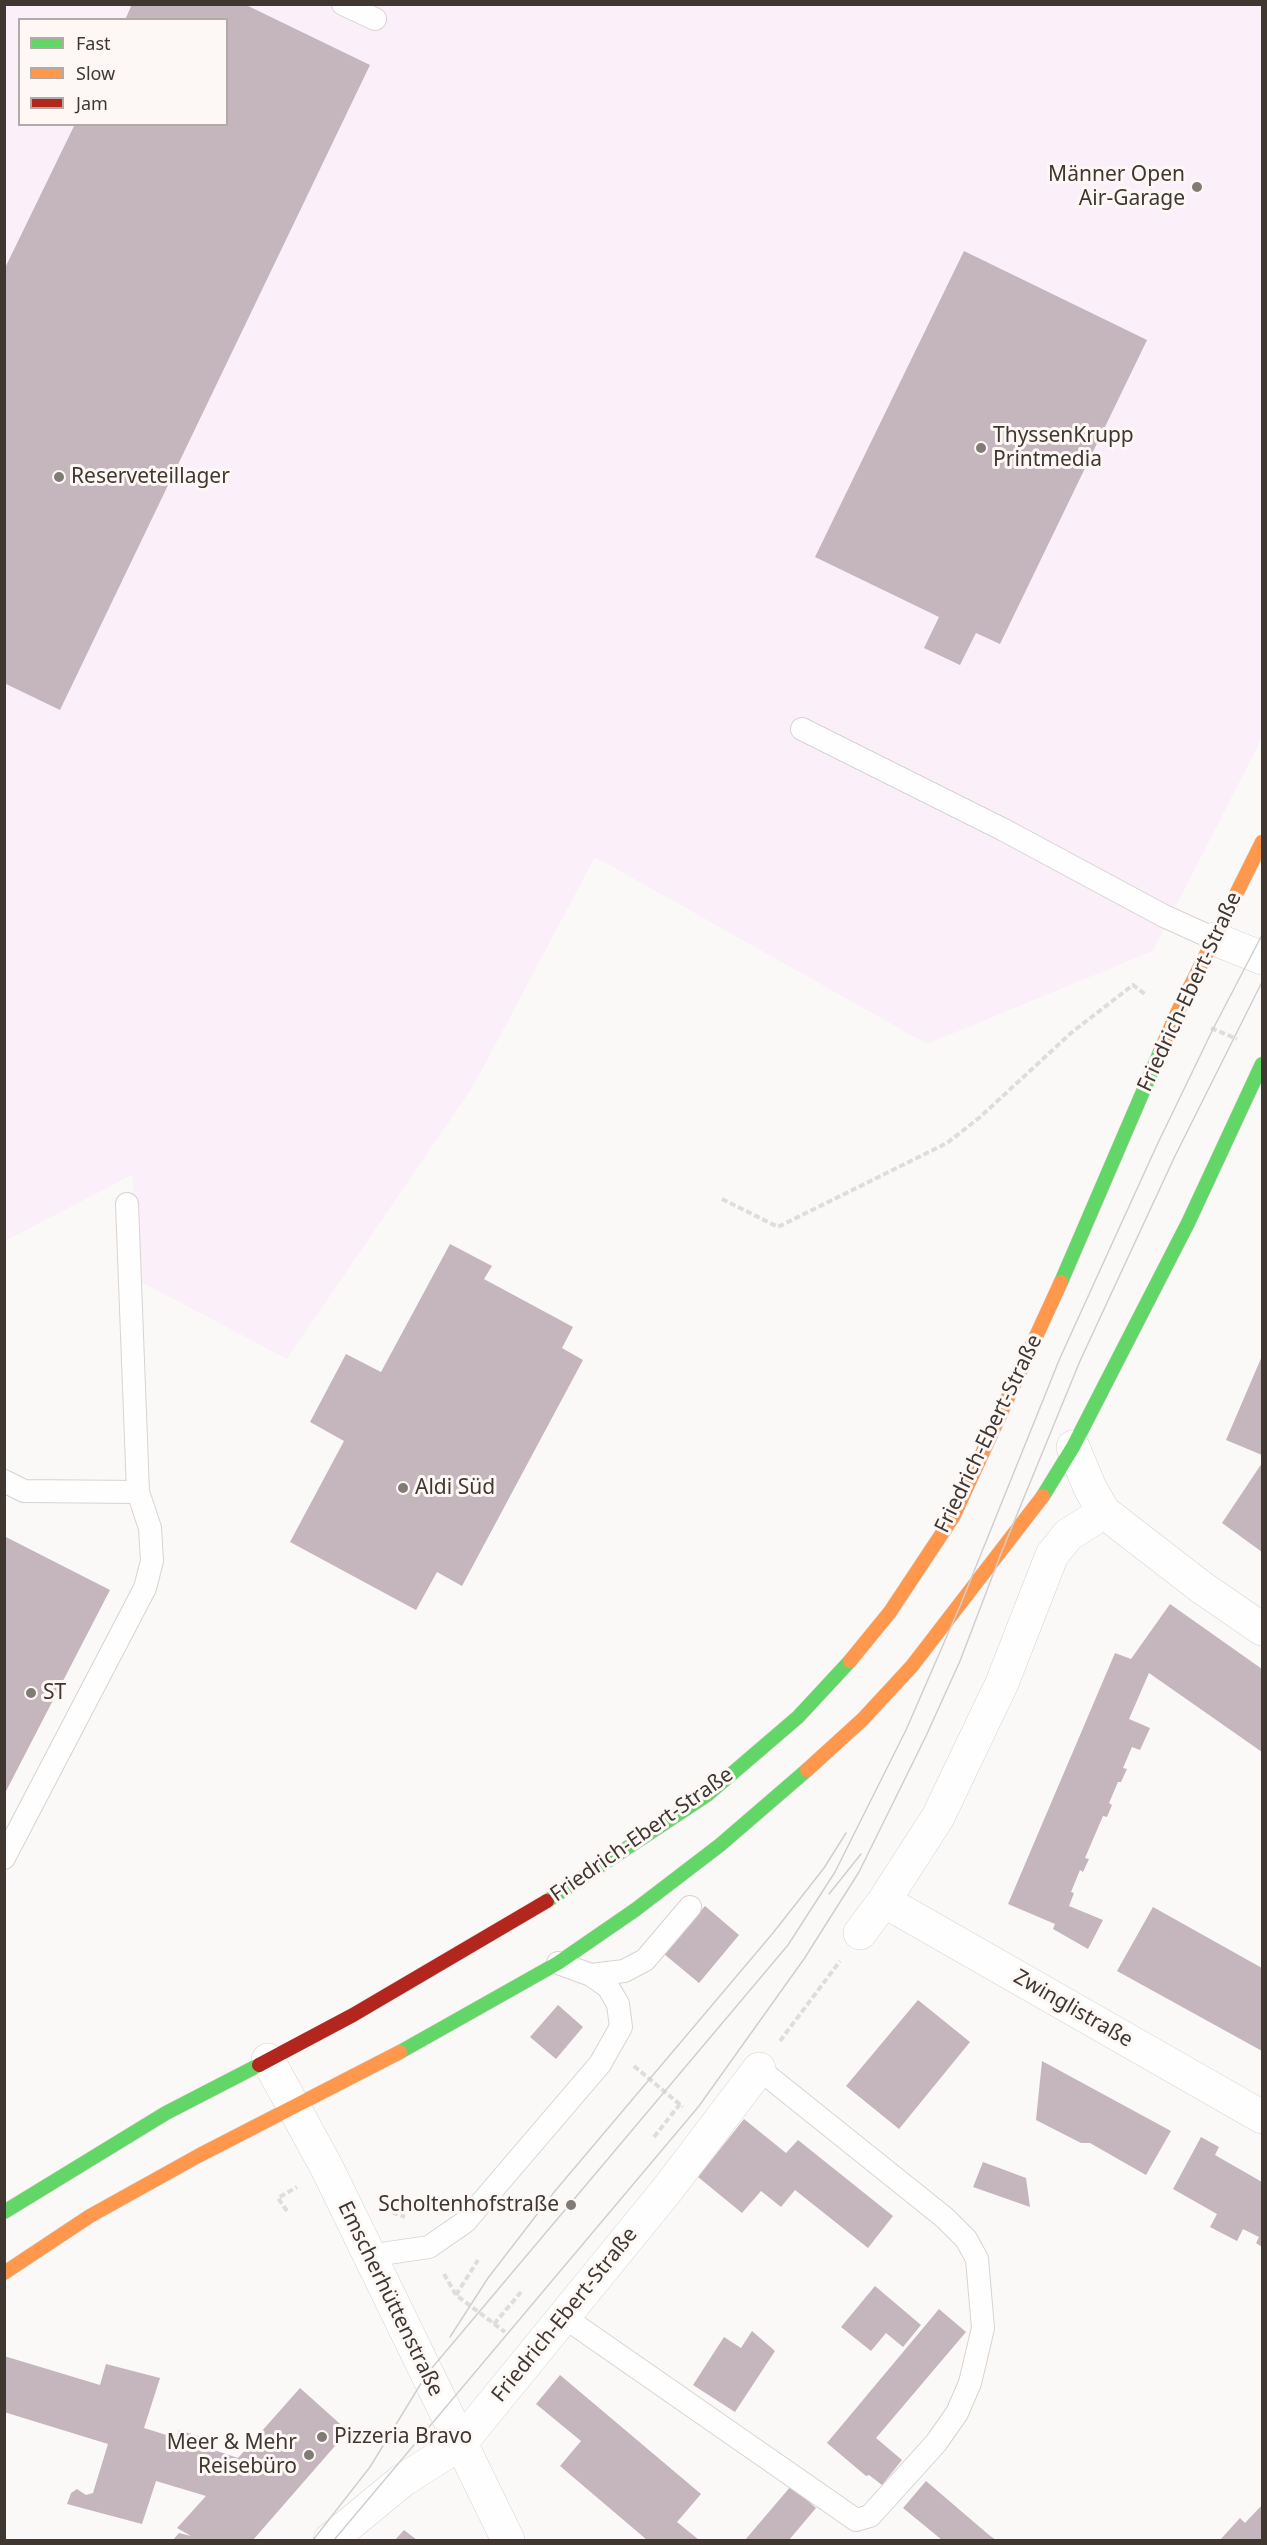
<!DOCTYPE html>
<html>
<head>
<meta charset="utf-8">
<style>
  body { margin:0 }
  #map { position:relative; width:1267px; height:2545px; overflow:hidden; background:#fbf9f7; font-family:"Noto Sans",sans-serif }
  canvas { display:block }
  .frame { position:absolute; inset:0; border:6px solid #403731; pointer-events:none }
  .legend { position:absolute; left:18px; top:18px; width:210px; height:108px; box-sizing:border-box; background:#fdf8f5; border:2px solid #b1aba7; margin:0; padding:8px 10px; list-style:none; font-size:18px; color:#403731 }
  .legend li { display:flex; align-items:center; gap:12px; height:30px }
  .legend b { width:30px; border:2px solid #b1aba7 }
</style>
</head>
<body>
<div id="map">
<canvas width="1267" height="2545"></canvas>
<div class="frame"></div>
<ul class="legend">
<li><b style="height:8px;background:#63d668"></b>Fast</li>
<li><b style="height:8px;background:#ff974d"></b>Slow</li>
<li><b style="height:8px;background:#b3261e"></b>Jam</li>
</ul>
</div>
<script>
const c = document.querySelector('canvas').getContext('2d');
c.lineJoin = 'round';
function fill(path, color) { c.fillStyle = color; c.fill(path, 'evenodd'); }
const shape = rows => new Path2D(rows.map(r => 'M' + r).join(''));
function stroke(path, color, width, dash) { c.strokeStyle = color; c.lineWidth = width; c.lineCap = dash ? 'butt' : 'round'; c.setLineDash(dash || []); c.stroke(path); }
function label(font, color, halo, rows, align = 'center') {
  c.font = font + ' "Noto Sans",sans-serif'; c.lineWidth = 6; c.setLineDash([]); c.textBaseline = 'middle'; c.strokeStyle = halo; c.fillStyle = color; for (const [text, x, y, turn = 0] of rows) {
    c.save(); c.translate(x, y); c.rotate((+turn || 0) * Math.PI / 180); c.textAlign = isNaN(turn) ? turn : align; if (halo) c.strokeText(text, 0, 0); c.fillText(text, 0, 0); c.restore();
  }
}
const industrial = shape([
  [5,5,1262,5,1262,738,1153,951,927,1044,595,857,474,1085,287,1359,141,1282,132,1175,5,1241],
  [20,20,226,20,226,124,20,124]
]);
const building = shape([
  [132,4,244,4,370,65,60,710,4,683,4,270,75,124,226,124,226,20,125,20],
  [964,251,1147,340,1000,644,976,633,960,665,924,648,939,617,815,557],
  [450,1244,492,1266,484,1279,573,1327,562,1348,583,1360,462,1586,437,1572,416,1610,290,1542,344,1441,310,1422,346,1354,381,1372],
  [1262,1356,1262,1455,1226,1440],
  [1262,1463,1262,1552,1222,1523],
  [4,1536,110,1590,4,1795],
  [1170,1604,1262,1669,1262,1752,1149,1673,1129,1719,1150,1728,1140,1750,1132,1747,1123,1768,1127,1769,1121,1782,1118,1782,1109,1803,1112,1805,1107,1817,1103,1816,1085,1858,1089,1859,1083,1872,1080,1870,1071,1892,1074,1893,1069,1906,1103,1920,1088,1949,1053,1929,1055,1924,1008,1904,1115,1653,1131,1659],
  [705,1906,739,1935,699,1983,664,1954],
  [1153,1907,1262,1968,1262,2051,1117,1971],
  [918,2000,970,2042,899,2129,846,2086],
  [558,2005,583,2027,556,2059,530,2037],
  [1042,2061,1171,2131,1146,2175,1090,2143,1081,2143,1036,2120],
  [744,2119,786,2153,798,2140,893,2216,868,2248,795,2190,781,2207,761,2191,742,2213,698,2177],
  [1201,2137,1219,2147,1215,2155,1262,2182,1262,2247,1256,2243,1259,2237,1243,2229,1237,2241,1210,2227,1217,2214,1173,2189],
  [983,2162,1026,2178,1030,2207,973,2187],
  [875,2286,921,2325,903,2347,886,2333,871,2351,841,2327],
  [939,2309,966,2332,876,2438,902,2460,882,2485,869,2475,866,2476,827,2443],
  [752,2331,775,2351,735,2412,693,2385,724,2337,741,2348],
  [4,2356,100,2385,106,2364,160,2378,144,2428,176,2438,179,2430,204,2438,202,2446,238,2458,300,2388,348,2431,253,2540,173,2540,179,2533,191,2536,177,2528,206,2496,156,2481,142,2524,67,2504,71,2493,77,2489,86,2495,93,2493,108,2444,4,2412],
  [560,2375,701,2494,677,2522,699,2540,647,2540,560,2466,581,2441,536,2404],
  [926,2481,989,2535,996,2540,942,2540,903,2508],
  [791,2486,816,2508,789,2540,745,2540],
  [1262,2505,1262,2540,1220,2540,1240,2518,1245,2523],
  [404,2530,417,2540,395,2540]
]);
const path = shape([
  [1211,1028,1237,1039],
  [722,1199,778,1227,947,1143,979,1118,1071,1033,1133,985,1146,995],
  [780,2041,840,1961],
  [634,2066,683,2107],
  [654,2137,680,2104],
  [388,2204,394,2213,405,2217],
  [287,2211,278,2198,297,2187],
  [444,2274,456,2295,505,2332],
  [456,2295,478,2260],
  [494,2324,521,2292]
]);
const lane = shape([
  [343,4,375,19],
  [802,729,1004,830,1164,916,1215,939],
  [4,1481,24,1491,138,1492],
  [4,1858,145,1588,152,1561,150,1528,138,1492,127,1204],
  [591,1975,624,1971,645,1960,690,1907],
  [368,2256,429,2247,465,2222,600,2064,621,2027,618,2004,608,1987,591,1975,558,1963],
  [564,2317,856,2520,870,2516,936,2443,957,2413,970,2383,983,2328,977,2259,966,2239,945,2218,759,2069]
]);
const street = shape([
  [1215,939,1262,958],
  [1073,1447,1090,1488,1104,1512,1201,1587,1262,1629],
  [884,1901,1262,2117],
  [860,1933,884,1901,938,1817,1002,1683,1052,1555,1068,1535,1104,1512],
  [268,2060,327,2168,508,2540],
  [330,2540,403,2480,460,2444,667,2190,759,2069]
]);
const fast = shape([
  [1061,1282,1160,1052],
  [1043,1496,1073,1447,1188,1223,1262,1064],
  [547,1901,707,1795,798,1717,850,1661],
  [400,2052,558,1963,635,1910,720,1845,807,1770],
  [4,2212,166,2113,259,2065]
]);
const slow = shape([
  [1160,1052,1177,1013,1262,842],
  [850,1661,890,1612,953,1517,1061,1282],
  [807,1770,863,1719,912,1666,1043,1496],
  [4,2273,90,2216,198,2156,400,2052]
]);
const jam = shape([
  [259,2065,353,2015,547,1901]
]);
const tram = shape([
  [829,1894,861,1854],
  [450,2337,488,2278,555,2191,773,1933,824,1868,846,1833],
  [426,2375,788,1945,835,1872,906,1730,960,1606,1060,1358,1157,1145,1213,1029,1262,935],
  [313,2540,370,2467,431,2367],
  [334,2540,699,2106,804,1959,859,1872,926,1736,960,1661,1002,1551,1080,1361,1175,1156,1262,982]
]);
const markers = [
  [1197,187,6,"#817b76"],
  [981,448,6,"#817b76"],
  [59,477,6,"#817b76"],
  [403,1488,6,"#817b76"],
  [31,1693,6,"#817b76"],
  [571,2205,6,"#817b76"],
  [322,2437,6,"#817b76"],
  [309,2455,6,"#817b76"]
];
const poiNames = [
  ["Männer Open",1185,175,"right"],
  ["Air-Garage",1185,199,"right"],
  ["ThyssenKrupp",993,436],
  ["Printmedia",993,460],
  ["Reserveteillager",71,477],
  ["Aldi Süd",415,1488],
  ["ST",43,1693],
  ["Scholtenhofstraße",559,2205,"right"],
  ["Pizzeria Bravo",334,2437],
  ["Meer & Mehr",297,2443,"right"],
  ["Reisebüro",297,2467,"right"]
];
const streetNames = [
  ["Friedrich-Ebert-Straße",1190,992,-65],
  ["Friedrich-Ebert-Straße",989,1434,-64],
  ["Friedrich-Ebert-Straße",642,1835,-35],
  ["Zwinglistraße",1073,2009,30],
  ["Emscherhüttenstraße",390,2299,64],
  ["Friedrich-Ebert-Straße",565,2315,-51]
];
fill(industrial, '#fbf0f9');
fill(building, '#c5b5bc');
stroke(lane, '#d8d3cf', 24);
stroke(street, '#d8d3cf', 34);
stroke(fast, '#d8d3cf', 15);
stroke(slow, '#d8d3cf', 15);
stroke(jam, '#d8d3cf', 15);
stroke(path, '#dedddd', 4, [6, 3]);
stroke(lane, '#fefefe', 22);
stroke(street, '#fefefe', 33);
stroke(fast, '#63d668', 14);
stroke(slow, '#ff974d', 14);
stroke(jam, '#b3261e', 14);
stroke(tram, '#d0cfcf', 1.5);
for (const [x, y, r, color] of markers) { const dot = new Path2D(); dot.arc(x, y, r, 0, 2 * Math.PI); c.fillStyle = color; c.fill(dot); stroke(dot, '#fdf8f5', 2); }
label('21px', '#403731', '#fdf8f5', poiNames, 'left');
label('21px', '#403731', '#fdf8f5', streetNames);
</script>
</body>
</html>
